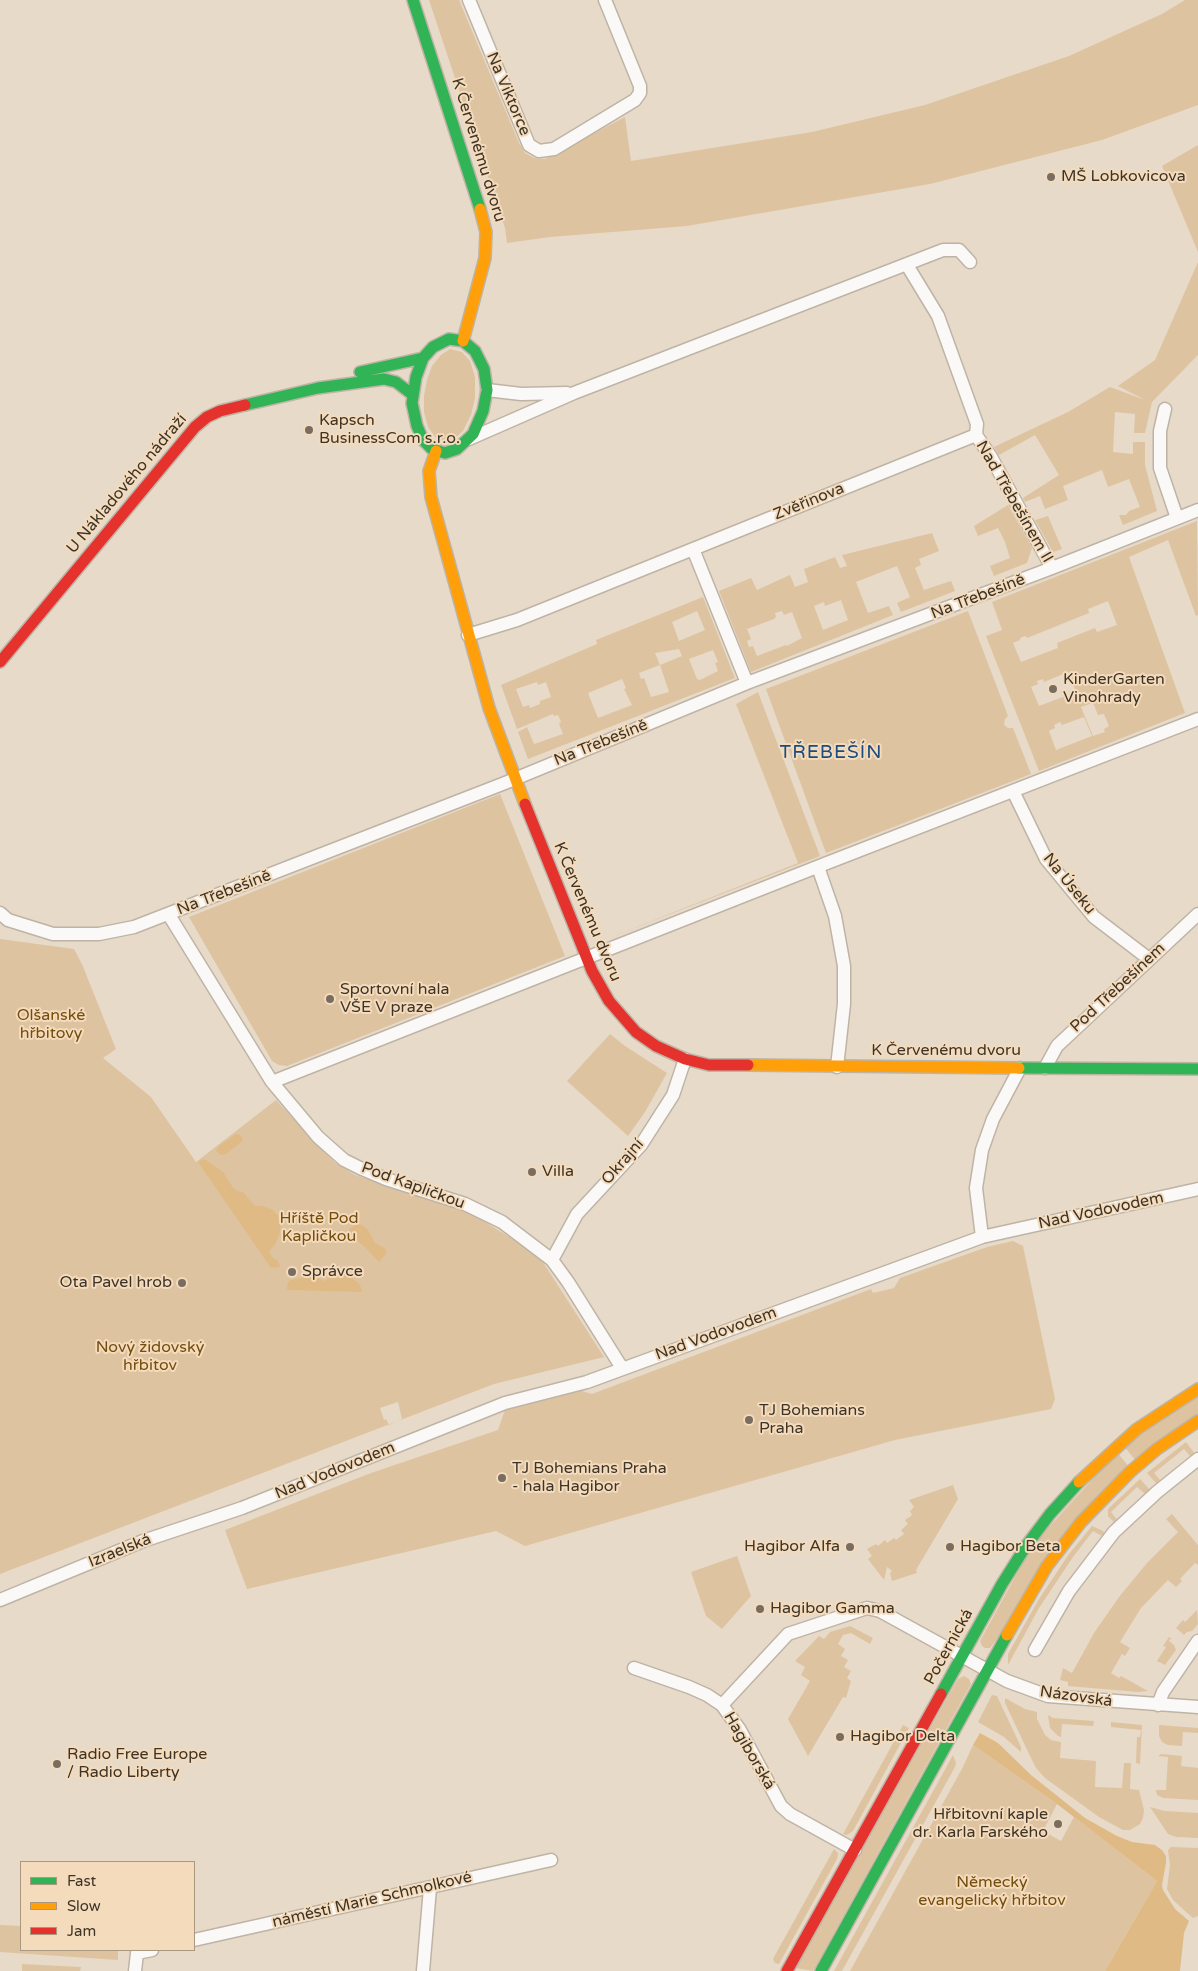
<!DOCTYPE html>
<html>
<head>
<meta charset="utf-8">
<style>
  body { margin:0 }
  #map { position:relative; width:1198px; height:1971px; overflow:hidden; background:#e7dac9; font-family:"Varela Round",sans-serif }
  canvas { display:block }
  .legend { position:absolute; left:20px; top:1861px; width:175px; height:90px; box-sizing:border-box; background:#f4dbbc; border:1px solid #ab9880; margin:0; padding:6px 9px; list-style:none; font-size:15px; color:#3d3327 }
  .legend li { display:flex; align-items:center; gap:10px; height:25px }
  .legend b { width:25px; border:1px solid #ab9880 }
</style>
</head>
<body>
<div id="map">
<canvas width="1198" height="1971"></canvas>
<ul class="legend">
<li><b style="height:6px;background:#30b455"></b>Fast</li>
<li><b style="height:6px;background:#ff9f0a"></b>Slow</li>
<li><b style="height:6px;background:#e5322d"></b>Jam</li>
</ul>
</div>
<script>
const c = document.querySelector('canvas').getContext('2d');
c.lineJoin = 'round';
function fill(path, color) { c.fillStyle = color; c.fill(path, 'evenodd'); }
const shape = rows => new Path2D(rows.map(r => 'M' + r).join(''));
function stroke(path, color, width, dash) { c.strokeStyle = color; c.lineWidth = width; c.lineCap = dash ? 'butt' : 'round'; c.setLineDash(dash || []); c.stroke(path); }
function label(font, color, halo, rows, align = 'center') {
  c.font = font + ' "Varela Round",sans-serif'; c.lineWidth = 4; c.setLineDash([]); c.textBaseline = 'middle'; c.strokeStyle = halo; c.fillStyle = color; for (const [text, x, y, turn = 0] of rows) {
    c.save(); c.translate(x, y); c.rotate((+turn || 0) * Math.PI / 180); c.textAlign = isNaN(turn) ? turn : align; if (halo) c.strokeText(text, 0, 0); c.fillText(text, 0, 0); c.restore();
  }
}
const green = shape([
  [429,0,459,0,519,143,525,153,534,158,545,159,625,117,631,161,812,132,925,105,1069,56,1162,14,1185,0,1198,0,1198,105,1102,140,930,184,687,226,550,237,507,243,505,228],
  [1198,145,1198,252,1162,166],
  [1198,262,1198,355,1152,402,1145,433,1134,433,1135,414,1115,412,1113,452,1133,454,1133,442,1145,442,1145,465,1157,511,1123,525,1119,515,1126,515,1129,511,1140,507,1129,479,1108,487,1102,470,1063,486,1068,500,1045,509,1040,496,1025,502,1023,498,1059,475,1035,435,999,455,994,447,1068,412,1110,387,1145,400,1118,386,1155,360],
  [450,349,462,352,470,361,475,377,475,398,471,415,463,431,454,439,444,441,436,438,428,427,424,412,424,396,427,380,432,366,441,355],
  [1008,505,1032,548,1027,563,994,576,990,566,1010,558,1005,542,998,528,978,536,974,526],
  [1048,516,1062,549,1053,552,1035,520],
  [1197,521,1198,615,1196,616,1168,540,1129,557,1185,713,1039,771,986,636,1002,630,992,602],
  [1108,601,1117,625,1097,632,1095,628,1057,643,1058,648,1021,662,1013,643,1020,640,1020,638,1025,636,1027,638,1089,613,1088,609],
  [1068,672,1076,692,1039,706,1031,687,1038,684,1037,681,1043,679,1044,682],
  [1093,703,1098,715,1104,714,1109,726,1104,729,1105,732,1093,736,1081,707],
  [1084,717,1092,736,1056,750,1049,731,1055,728,1054,725,1060,722,1062,725],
  [932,533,939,551,919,559,921,565,915,568,924,590,951,581,955,591,901,612,897,603,910,597,897,566,856,582,868,613,889,606,893,615,751,672,719,591,751,578,757,590,790,575,795,587,808,582,804,569,835,557,840,568,847,566,842,555],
  [841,600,848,620,823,630,814,606,824,602,825,606],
  [782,611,784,615,792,612,802,638,787,646,786,645,757,656,753,646,749,647,747,641,751,639,747,629,774,619,776,617,775,613],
  [703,597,735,678,528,759,518,732,527,727,534,744,563,734,559,724,561,722,558,715,554,716,553,714,517,729,501,685,597,644,596,640],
  [697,611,705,630,679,641,672,622],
  [679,649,682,656,660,665,669,692,651,697,644,678,641,679,639,673,660,665,655,653],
  [713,650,718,662,715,663,718,671,700,680,697,679,689,659],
  [622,679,626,688,624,689,632,705,598,718,588,693],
  [537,682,538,685,546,682,551,697,540,701,540,704,530,708,529,705,523,707,516,689],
  [968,611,1008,716,1005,719,1004,725,1008,728,1013,728,1031,774,826,853,766,689],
  [758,692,820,856,601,941,798,863,736,704],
  [500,794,565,956,287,1066,279,1065,272,1061,189,917],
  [0,939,74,949,82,964,116,1049,103,1058,151,1097,196,1162,276,1100,334,1162,355,1175,468,1211,539,1256,604,1357,494,1384,0,1574],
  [398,1402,402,1419,389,1425,386,1419,384,1420,380,1408],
  [610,1034,625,1046,667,1073,645,1112,628,1136,567,1081],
  [1013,1241,1023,1246,1055,1399,1051,1409,895,1440,525,1546,496,1531,247,1589,225,1530,371,1473,498,1430,505,1410,579,1390,592,1394,871,1289,873,1293,894,1288,900,1278,987,1247],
  [1198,1394,1198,1415,1136,1461,1124,1446],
  [1186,1442,1195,1454,1191,1457,1184,1449,1154,1473,1160,1480,1156,1483,1147,1473],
  [1117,1452,1129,1467,990,1648,985,1648,982,1646,980,1641,1032,1546],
  [1140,1479,1150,1490,1147,1493,1144,1493,1137,1487,1111,1512,1118,1521,1114,1522,1108,1516,1108,1509],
  [953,1485,958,1499,916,1570,917,1573,892,1581,890,1573,892,1571,887,1567,884,1580,868,1559,872,1556,867,1549,876,1544,878,1546,885,1540,887,1543,894,1538,896,1540,904,1534,901,1530,908,1524,905,1520,912,1515,910,1511,914,1507,909,1500],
  [1172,1514,1198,1545,1198,1565,1195,1563,1180,1579,1182,1581,1176,1587,1168,1580,1141,1608,1120,1642,1130,1648,1125,1656,1122,1654,1111,1673,1119,1678,1121,1676,1148,1691,1138,1692,1068,1686,1068,1682,1060,1680,1063,1668,1072,1673,1094,1633,1119,1597,1147,1563,1178,1532,1166,1519],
  [1092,1526,1103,1531,1105,1535,1104,1537,1093,1531,1073,1557,1039,1608,1008,1665,1008,1654,1039,1599,1069,1554],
  [737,1556,751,1596,722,1629,706,1616,691,1572],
  [1197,1610,1198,1624,1192,1631,1187,1632,1184,1635,1176,1628,1183,1620,1185,1622],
  [850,1626,873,1638,870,1644,851,1633,843,1635,838,1644,845,1649,841,1656,848,1660,844,1667,851,1671,847,1678,851,1681,846,1698,843,1697,808,1756,788,1719,810,1681,801,1675,805,1667,795,1661,819,1636,824,1639,830,1632],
  [1169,1637,1171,1638,1169,1641,1174,1645,1176,1650,1165,1665,1157,1661,1166,1647,1163,1646],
  [964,1676,969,1679,971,1684,813,1971,795,1968,958,1679],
  [992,1695,997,1696,1021,1747,1021,1752,1004,1737,978,1722],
  [1005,1698,1025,1709,1037,1712,1037,1719,1045,1735,1051,1740,1061,1742,1060,1758,1096,1761,1095,1787,1122,1788,1124,1763,1131,1763,1130,1789,1139,1790,1144,1810,1143,1818,1140,1824,1130,1830,1123,1830,1099,1817,1045,1778,1036,1768,1030,1756,1005,1703],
  [1048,1715,1053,1718,1094,1721,1093,1726,1062,1724,1061,1737,1058,1736,1050,1728],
  [1111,1722,1142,1725,1140,1764,1136,1763,1137,1737,1140,1737,1141,1730,1111,1727],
  [903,1725,909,1728,853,1831,847,1835,843,1834],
  [1159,1725,1198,1728,1198,1733,1183,1732,1182,1746,1168,1745,1162,1742,1159,1736],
  [973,1745,1057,1804,1043,1831,1061,1841,1074,1817,1157,1881,1105,1971,850,1971,963,1767],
  [1161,1754,1182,1756,1181,1766,1198,1768,1198,1800,1163,1798,1157,1795,1156,1790,1166,1790,1168,1757,1158,1756],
  [953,1755,956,1763,955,1767,842,1971,834,1971],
  [1150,1807,1165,1811,1198,1813,1198,1838,1176,1837,1168,1834],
  [1171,1847,1198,1848,1198,1916,1193,1918,1185,1911,1173,1900,1167,1889,1170,1865,1168,1850],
  [834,1849,838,1853,837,1859,779,1964,775,1963,773,1959,774,1957],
  [0,1925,21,1926,21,1950,118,1950,118,1960,0,1952],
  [22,1964,81,1967,80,1971,22,1971]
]);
const forest = shape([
  [236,1134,240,1135,243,1139,241,1142,226,1154,221,1155,217,1152,216,1150,219,1146],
  [204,1159,223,1172,232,1186,237,1191,243,1192,255,1206,263,1206,273,1210,278,1216,281,1227,279,1235,275,1245,269,1251,272,1257,278,1261,280,1267,271,1268,198,1162],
  [357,1224,362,1225,368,1230,375,1243,386,1249,386,1254,379,1262,365,1247,351,1235,349,1229],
  [338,1269,345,1271,360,1285,362,1292,287,1290,288,1282,291,1280,314,1275,324,1281,328,1279,334,1270],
  [980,1733,998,1743,1031,1775,1085,1818,1117,1836,1132,1842,1155,1845,1162,1850,1166,1856,1166,1863,1162,1885,1163,1890,1175,1909,1189,1921,1184,1933,1180,1971,1105,1971,1157,1881,1057,1804,973,1745]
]);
const street = shape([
  [469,0,529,145,539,151,554,149,635,100,640,93,640,86,605,0],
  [907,265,938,316,977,424,976,435],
  [487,390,521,394,567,393],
  [1165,409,1160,431,1160,468,1177,518],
  [976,435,991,457,1052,568],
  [469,439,574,393,943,250,959,250,970,262],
  [693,549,747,683],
  [468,635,517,620,976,435],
  [1013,791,1046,859,1094,917,1149,959],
  [818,867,835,916,844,966,844,1004,837,1067],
  [0,913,8,920,53,934,99,934,134,927,505,783,747,683,1052,568,1198,510],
  [169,915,272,1082,318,1137,344,1160,360,1168,386,1179,465,1204,502,1222,552,1260,568,1282,622,1368],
  [1045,1068,1057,1046,1198,914],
  [272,1082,827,863,1198,719],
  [982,1237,976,1188,982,1150,993,1119,1020,1068],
  [552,1260,577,1214,641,1145,673,1095,685,1059],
  [0,1600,143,1541,242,1508,505,1403,587,1382,982,1237,1198,1189],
  [1035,1650,1069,1591,1114,1532,1157,1492,1198,1459],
  [634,1668,689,1687,707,1695,722,1705,740,1730,781,1806,790,1814,855,1850],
  [722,1705,788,1634,867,1608,880,1611,1007,1681,1048,1696,1198,1707],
  [1158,1705,1163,1692,1198,1641],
  [194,1940,551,1860],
  [135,1971,137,1953,152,1950],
  [423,1971,430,1888]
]);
const fast = shape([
  [413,0,480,209],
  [449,339,463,341,475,351,484,369,487,390,483,411,473,434,457,449,445,453,432,449,423,440,417,426,412,403,416,377,423,358,433,347,449,339],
  [360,372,423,358],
  [245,405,318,388,384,379,396,382,413,395],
  [1019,1068,1198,1069],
  [941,1694,1002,1584,1026,1546,1050,1514,1079,1482],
  [821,1971,1007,1635]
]);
const slow = shape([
  [463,341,485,258,486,232,480,209],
  [436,451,429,471,431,497,489,708,525,804],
  [748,1065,1019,1068],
  [1079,1482,1137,1429,1198,1389],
  [1007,1635,1047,1566,1081,1522,1130,1472,1157,1449,1198,1421]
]);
const jam = shape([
  [0,662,195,427,207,417,220,411,245,405],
  [525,804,592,971,609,1001,636,1032,656,1046,685,1059,709,1065,748,1065],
  [787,1971,941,1694]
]);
const markers = [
  [1051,177,5,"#786d60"],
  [309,430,5,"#786d60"],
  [1053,689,5,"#786d60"],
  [330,999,5,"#786d60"],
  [532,1172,5,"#786d60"],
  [292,1272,5,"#786d60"],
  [182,1283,5,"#786d60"],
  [749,1420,5,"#786d60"],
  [502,1478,5,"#786d60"],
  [850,1547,5,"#786d60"],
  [950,1547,5,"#786d60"],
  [760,1609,5,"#786d60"],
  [840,1737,5,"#786d60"],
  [57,1764,5,"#786d60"],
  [1058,1824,5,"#786d60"]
];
const streetNames = [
  ["Na Viktorce",508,94,67],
  ["K Červenému dvoru",478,150,73],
  ["U Nákladového nádraží",127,484,-50],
  ["Zvěřinova",809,502,-22],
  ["Nad Třebešínem II",1014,502,60],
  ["Na Třebešíně",978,597,-21],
  ["Na Třebešíně",601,743,-22],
  ["Na Úseku",1069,884,51],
  ["Na Třebešíně",224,893,-21],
  ["K Červenému dvoru",587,912,67],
  ["Pod Třebešínem",1118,988,-43],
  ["K Červenému dvoru",946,1051],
  ["Okrajní",623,1162,-49],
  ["Pod Kapličkou",413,1186,20],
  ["Nad Vodovodem",1101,1211,-12],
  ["Nad Vodovodem",716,1334,-20],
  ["Nad Vodovodem",335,1471,-22],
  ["Izraelská",120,1551,-22],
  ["Počernická",949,1647,-61],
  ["Názovská",1076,1697,8],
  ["Hagiborská",749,1751,60],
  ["náměstí Marie Schmolkové",372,1900,-13]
];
const poiNames = [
  ["MŠ Lobkovicova",1061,177],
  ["Kapsch",319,421],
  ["BusinessCom s.r.o.",319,439],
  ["KinderGarten",1063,680],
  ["Vinohrady",1063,698],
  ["Sportovní hala",340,990],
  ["VŠE V praze",340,1008],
  ["Villa",542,1172],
  ["Správce",302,1272],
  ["Ota Pavel hrob",172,1283,"right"],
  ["TJ Bohemians",759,1411],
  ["Praha",759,1429],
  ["TJ Bohemians Praha",512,1469],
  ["- hala Hagibor",512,1487],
  ["Hagibor Alfa",840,1547,"right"],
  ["Hagibor Beta",960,1547],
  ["Hagibor Gamma",770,1609],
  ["Hagibor Delta",850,1737],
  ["Radio Free Europe",67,1755],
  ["/ Radio Liberty",67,1773],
  ["Hřbitovní kaple",1048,1815,"right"],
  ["dr. Karla Farského",1048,1833,"right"]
];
const parkNames = [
  ["Olšanské",51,1016],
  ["hřbitovy",51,1034],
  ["Hříště Pod",319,1219],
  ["Kapličkou",319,1237],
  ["Nový židovský",150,1348],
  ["hřbitov",150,1366],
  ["Německý",992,1883],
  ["evangelický hřbitov",992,1901]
];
const quarterNames = [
  ["TŘEBEŠÍN",831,753]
];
fill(green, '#dec3a0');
fill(forest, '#e0ba85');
stroke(street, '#beb4a6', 15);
stroke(fast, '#beb4a6', 14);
stroke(slow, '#beb4a6', 14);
stroke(jam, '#beb4a6', 14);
stroke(street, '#fbf9f7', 12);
stroke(fast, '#30b455', 11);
stroke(slow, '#ff9f0a', 11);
stroke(jam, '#e5322d', 11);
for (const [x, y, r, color] of markers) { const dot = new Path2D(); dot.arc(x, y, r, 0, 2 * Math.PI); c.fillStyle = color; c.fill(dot); stroke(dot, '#f4dbbc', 2); }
label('16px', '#3d3327', '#f4dbbc', streetNames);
label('16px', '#3d3327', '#f4dbbc', poiNames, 'left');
label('16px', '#744d0d', '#f4dbbc', parkNames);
c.letterSpacing = '1px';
label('19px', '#1c4b7e', '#f4dbbc', quarterNames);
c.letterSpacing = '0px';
</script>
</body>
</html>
